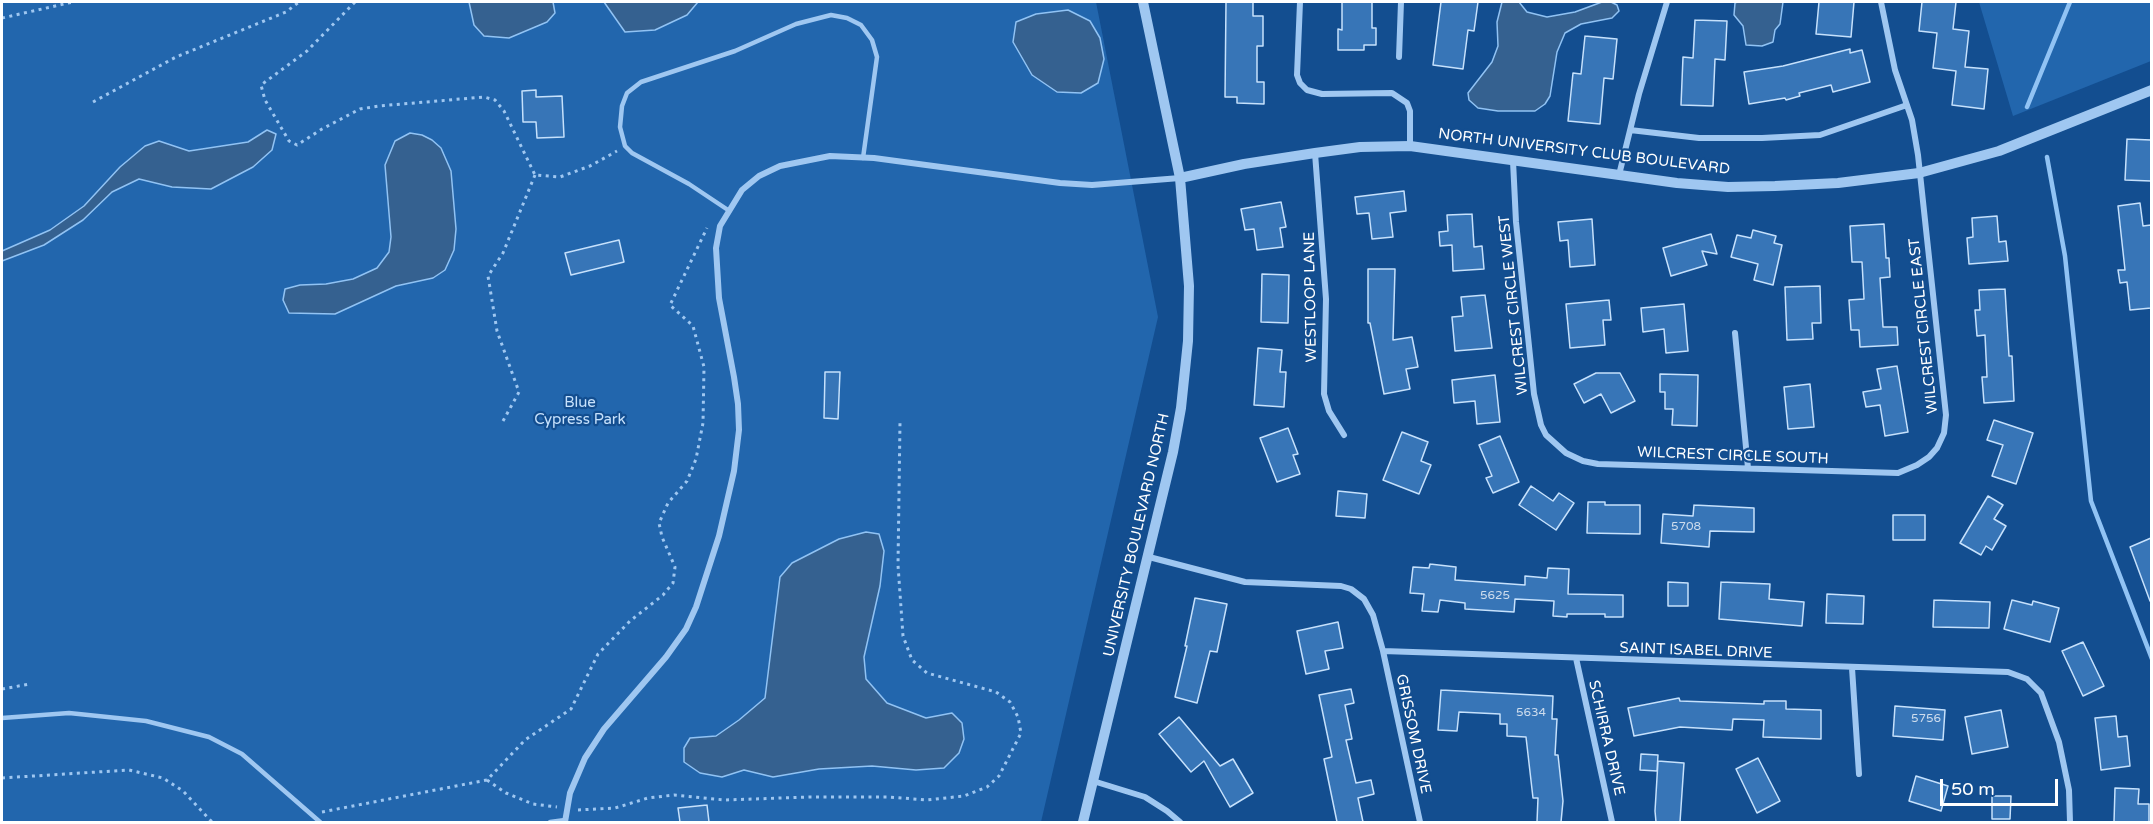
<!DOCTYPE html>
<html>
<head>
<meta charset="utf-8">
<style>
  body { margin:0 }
  #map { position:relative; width:2153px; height:824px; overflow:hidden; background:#134e90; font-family:"Varela Round",sans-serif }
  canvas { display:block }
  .frame { position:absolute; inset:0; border:3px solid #fff; pointer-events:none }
  .scale { position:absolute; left:1940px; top:779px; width:118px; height:27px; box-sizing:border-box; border:3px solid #fff; border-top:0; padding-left:8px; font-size:18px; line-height:21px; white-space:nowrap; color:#fff; -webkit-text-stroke:4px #134e90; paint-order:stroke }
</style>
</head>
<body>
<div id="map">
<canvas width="2153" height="824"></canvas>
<div class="frame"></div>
<div class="scale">50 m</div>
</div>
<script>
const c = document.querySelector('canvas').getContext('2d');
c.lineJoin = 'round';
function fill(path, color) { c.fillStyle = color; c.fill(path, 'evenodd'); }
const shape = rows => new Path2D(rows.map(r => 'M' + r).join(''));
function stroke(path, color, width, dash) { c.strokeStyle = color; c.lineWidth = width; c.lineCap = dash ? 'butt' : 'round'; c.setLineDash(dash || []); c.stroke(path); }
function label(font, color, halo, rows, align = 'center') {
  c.font = font + ' "Varela Round",sans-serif'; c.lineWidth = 4.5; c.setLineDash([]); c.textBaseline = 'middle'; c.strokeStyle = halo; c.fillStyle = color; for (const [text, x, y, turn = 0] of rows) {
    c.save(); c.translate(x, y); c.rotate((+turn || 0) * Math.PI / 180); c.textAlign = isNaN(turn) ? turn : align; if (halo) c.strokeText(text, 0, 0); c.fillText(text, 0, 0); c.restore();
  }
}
const green = shape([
  [2,2,1096,2,1158,317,1041,822,2,822],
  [1979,2,2151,2,2151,61,2013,116]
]);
const water = shape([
  [469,2,553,2,555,13,547,22,509,38,484,36,474,25,469,2],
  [604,2,698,2,687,15,655,30,625,32,604,2],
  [1502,2,1519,2,1527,12,1547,17,1575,12,1602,2,1611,2,1617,5,1619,11,1612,18,1581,24,1565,33,1557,52,1550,96,1545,104,1535,111,1498,111,1478,108,1469,100,1468,93,1492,62,1498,46,1497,22,1502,2],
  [1737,2,1783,2,1780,24,1775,30,1773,42,1762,46,1746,45,1743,26,1734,15,1735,3,1737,2],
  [1068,10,1090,21,1100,38,1104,59,1098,83,1081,93,1057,92,1032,75,1013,42,1016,22,1036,14,1068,10],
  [267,130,276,134,272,150,253,167,211,189,172,187,139,179,112,192,83,220,44,245,2,261,2,251,50,230,84,206,120,167,145,146,159,141,189,151,248,142,267,130],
  [410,133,422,135,432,140,441,148,451,171,456,229,454,250,445,270,433,278,396,286,335,314,289,313,283,300,285,289,300,285,326,284,353,279,377,268,389,252,391,237,385,165,395,141,410,133],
  [866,532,879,534,884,551,880,586,864,657,866,679,887,703,926,718,952,713,962,723,964,739,959,753,944,768,916,770,872,766,819,769,773,777,744,770,722,777,700,773,684,762,684,748,690,738,716,736,739,720,765,698,780,577,792,563,839,539,866,532]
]);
const stream = shape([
  [2027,107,2070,2],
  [2047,157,2065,256,2091,501,2152,659]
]);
const building = shape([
  [1226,2,1253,2,1253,16,1263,16,1263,46,1257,46,1257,82,1264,82,1264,104,1237,103,1237,97,1225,97,1226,2],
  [1342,2,1372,2,1372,28,1376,28,1376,45,1364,45,1364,50,1338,50,1338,29,1342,30,1342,2],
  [1441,2,1478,2,1474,31,1468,30,1463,69,1433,65,1441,2],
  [1819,2,1854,2,1851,37,1816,34,1819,2],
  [1922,2,1956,2,1953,29,1969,31,1965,67,1988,69,1984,109,1952,105,1956,71,1933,68,1937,33,1919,31,1922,2],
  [1695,20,1727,21,1725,60,1715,59,1713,106,1681,105,1683,57,1693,58,1695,20],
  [1585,36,1617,39,1613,79,1604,78,1600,124,1568,121,1573,73,1581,74,1585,36],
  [1850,49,1850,53,1862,50,1870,82,1833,92,1831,85,1799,93,1800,96,1786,100,1785,98,1749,104,1744,72,1783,66,1850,49],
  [536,90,536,97,562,96,564,137,537,138,536,122,523,122,522,91,536,90],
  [2127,139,2151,140,2151,181,2125,180,2127,139],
  [1404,191,1406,211,1390,213,1393,237,1372,239,1369,213,1357,214,1355,197,1404,191],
  [1281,202,1286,227,1280,228,1283,247,1257,250,1254,229,1245,230,1241,209,1281,202],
  [2140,203,2143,226,2151,225,2151,308,2130,310,2127,282,2120,283,2118,270,2125,270,2118,206,2140,203],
  [1472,214,1474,247,1482,246,1484,269,1453,271,1452,245,1440,246,1439,232,1448,231,1447,215,1472,214],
  [1997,216,1999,242,2006,241,2008,261,1969,264,1967,238,1973,237,1972,218,1997,216],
  [1592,219,1595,265,1570,267,1568,240,1560,241,1558,222,1592,219],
  [1884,224,1886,258,1889,258,1890,277,1880,278,1883,327,1897,327,1898,345,1860,347,1859,330,1851,330,1849,300,1864,299,1862,262,1852,262,1850,226,1884,224],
  [1753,230,1776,236,1774,243,1782,245,1773,285,1754,280,1758,264,1731,257,1737,235,1751,238,1753,230],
  [1711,234,1717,254,1702,251,1707,265,1671,276,1663,248,1711,234],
  [619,240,624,262,571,275,565,253,619,240],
  [1368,269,1395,269,1393,340,1412,337,1418,367,1406,369,1410,389,1384,394,1370,323,1368,323,1368,269],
  [1262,274,1289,275,1288,323,1261,322,1262,274],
  [1820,286,1821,323,1812,323,1813,339,1787,340,1785,287,1820,286],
  [2005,289,2009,356,2012,356,2014,401,1984,403,1982,377,1987,377,1985,335,1977,336,1975,310,1980,310,1979,290,2005,289],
  [1485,295,1492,348,1455,351,1452,317,1463,316,1461,297,1485,295],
  [1609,300,1611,320,1603,320,1605,345,1570,348,1566,304,1609,300],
  [1684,304,1688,351,1666,353,1664,329,1643,332,1641,308,1684,304],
  [1258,348,1282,350,1280,372,1286,372,1284,407,1254,405,1258,348],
  [1897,366,1908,432,1885,436,1880,405,1866,407,1863,392,1881,389,1877,369,1897,366],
  [825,372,840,372,838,419,824,418,825,372],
  [1596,373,1620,373,1635,401,1611,413,1601,394,1584,403,1574,384,1596,373],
  [1660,374,1698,375,1697,426,1672,425,1673,409,1665,409,1665,392,1660,392,1660,374],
  [1495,375,1500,422,1477,424,1475,401,1454,403,1452,380,1495,375],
  [1810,384,1814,427,1788,429,1784,387,1810,384],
  [1994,420,2033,433,2016,484,1992,476,2003,445,1987,440,1994,420],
  [1288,428,1298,454,1293,455,1300,474,1277,482,1260,438,1288,428],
  [1402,432,1428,442,1421,461,1431,465,1419,494,1383,480,1402,432],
  [1500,436,1519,482,1493,493,1486,478,1492,476,1479,445,1500,436],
  [1531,486,1553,501,1559,493,1574,503,1556,530,1519,505,1531,486],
  [1338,491,1367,494,1365,518,1336,516,1338,491],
  [1988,496,2003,505,1994,519,2006,526,1992,550,1986,546,1981,555,1960,543,1988,496],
  [1588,502,1605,502,1605,505,1640,505,1640,534,1587,533,1588,502],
  [1694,505,1754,508,1754,532,1710,531,1709,547,1661,543,1663,514,1693,516,1694,505],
  [1893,515,1925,515,1925,540,1893,540,1893,515],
  [2151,538,2151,600,2150,601,2130,547,2151,538],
  [1430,564,1456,567,1455,580,1525,585,1525,576,1547,578,1548,568,1569,569,1568,594,1623,595,1623,617,1605,617,1605,614,1567,614,1567,617,1553,616,1554,601,1515,599,1514,612,1465,609,1465,603,1440,600,1438,612,1422,611,1424,594,1410,593,1413,567,1429,568,1430,564],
  [1668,582,1688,583,1688,606,1668,606,1668,582],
  [1721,582,1770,584,1769,599,1804,602,1802,626,1719,619,1721,582],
  [1827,594,1864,596,1863,624,1826,623,1827,594],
  [1195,598,1227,604,1217,652,1210,651,1197,703,1175,697,1187,646,1185,646,1195,598],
  [1934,600,1990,602,1989,628,1933,627,1934,600],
  [2012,600,2032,605,2033,601,2059,608,2050,642,2004,629,2012,600],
  [1338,622,1343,648,1325,651,1329,669,1306,674,1297,631,1338,622],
  [2083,642,2104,686,2083,696,2062,651,2083,642],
  [1351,689,1354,703,1345,705,1352,739,1346,740,1356,783,1371,780,1374,794,1358,798,1363,822,1337,822,1324,759,1332,757,1319,695,1351,689],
  [1441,690,1553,696,1552,719,1557,719,1555,755,1558,755,1563,801,1561,822,1537,822,1538,798,1533,798,1526,737,1507,736,1507,724,1500,724,1500,714,1459,712,1457,731,1438,730,1441,690],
  [1679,698,1680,701,1764,704,1764,701,1786,701,1786,709,1821,710,1821,739,1763,737,1764,720,1733,719,1732,730,1680,727,1634,736,1628,708,1679,698],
  [1895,706,1945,710,1943,740,1893,736,1895,706],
  [2001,710,2008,747,1972,754,1965,717,2001,710],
  [2116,716,2118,737,2127,736,2130,766,2101,770,2095,718,2116,716],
  [1179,717,1220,766,1233,759,1253,793,1230,807,1204,761,1191,772,1159,734,1179,717],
  [1641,754,1658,755,1657,771,1640,770,1641,754],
  [1758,758,1780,801,1757,813,1736,769,1758,758],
  [1658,761,1684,763,1680,822,1656,822,1655,811,1658,761],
  [1916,776,1948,786,1941,811,1909,801,1916,776],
  [2115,788,2139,789,2138,804,2149,804,2149,822,2114,822,2115,788],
  [1992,796,2011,796,2010,819,1992,819,1992,796],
  [707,805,709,822,680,822,678,808,707,805]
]);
const path = shape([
  [355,2,307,51,261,85,265,100,289,141,297,145,322,129,360,109,379,106,484,97,495,100,504,111,535,175,560,177,590,166,617,151],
  [2,18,73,2],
  [93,102,176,57,286,12,299,2],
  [503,421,519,392,497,331,488,276,503,253,535,175],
  [2,689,30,684],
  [2,778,129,770,163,778,183,791,212,822],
  [487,780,506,793,533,804,557,807],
  [578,810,615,808,648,798,674,795,725,800,810,797,889,797,927,800,964,796,987,787,999,776,1021,733,1018,717,1010,702,996,692,927,673,912,660,903,636,898,565,900,422],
  [322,812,487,780,525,740,571,709,598,654,630,621,663,595,673,583,675,567,662,537,659,523,668,503,687,481,696,459,703,423,704,367,693,326,670,305,707,228]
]);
const service = shape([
  [728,210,689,184,632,153,625,146,620,127,622,106,627,93,641,82,735,51,796,24,831,15,847,18,861,25,872,40,877,57,863,158],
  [2,718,69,713,146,721,209,737,242,754,320,822],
  [550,822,565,820]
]);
const minor = shape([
  [1300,2,1297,75,1300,83,1307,90,1322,94,1392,93,1407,103,1410,111,1410,146],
  [1399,57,1401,2],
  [1630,130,1699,138,1762,138,1820,135,1907,105],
  [1315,153,1326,299,1324,394,1329,411,1344,435],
  [1513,161,1516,222,1534,394,1541,425,1546,435,1566,453,1583,461,1598,464,1898,473,1917,465,1929,457,1937,448,1944,433,1946,415,1918,155,1912,120,1895,70,1881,2],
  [1619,175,1639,94,1667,2],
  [1735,333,1748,468],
  [1149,557,1245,582,1341,586,1351,589,1364,599,1373,615,1383,651,1420,822],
  [1383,651,2008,672,2027,679,2041,693,2059,742,2069,790,2070,822],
  [1576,658,1612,822],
  [1852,668,1859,774],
  [1093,781,1145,797,1167,811,1180,822],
  [565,822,570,793,585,758,604,729,666,657,686,629,696,607,719,536,734,471,739,430,738,404,734,377,719,298,716,248,720,226,742,190,759,176,780,166,830,156,874,158,1060,183,1092,185,1180,178]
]);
const tertiary = shape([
  [1180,178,1244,164,1315,153,1360,147,1410,146,1677,183,1728,187,1775,186,1838,183,1919,173,1999,151,2152,90],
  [1083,822,1173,452,1181,408,1188,341,1189,286,1180,178,1143,2]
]);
const numberNames = [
  ["5708",1686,527],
  ["5625",1495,596],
  ["5634",1531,713],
  ["5756",1926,719]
];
const streetNames = [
  ["NORTH UNIVERSITY CLUB BOULEVARD",1584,152,7],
  ["WESTLOOP LANE",1311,297,-91],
  ["WILCREST CIRCLE WEST",1514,305,-96],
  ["WILCREST CIRCLE EAST",1924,326,-96],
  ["WILCREST CIRCLE SOUTH",1733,456,2],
  ["UNIVERSITY BOULEVARD NORTH",1137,535,-77],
  ["SAINT ISABEL DRIVE",1696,651,2],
  ["GRISSOM DRIVE",1413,734,78],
  ["SCHIRRA DRIVE",1606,738,77]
];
const parkNames = [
  ["Blue",580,403],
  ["Cypress Park",580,420]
];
fill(green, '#2266ad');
fill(water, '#356190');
stroke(water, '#91c3f4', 1.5);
stroke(stream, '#91c3f4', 4.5);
fill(building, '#3775b7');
stroke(building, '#c6e1fc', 1.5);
stroke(path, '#9fc7f1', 3, [3, 4.5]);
stroke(service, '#9fc7f1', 4.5);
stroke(minor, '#9fc7f1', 6);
stroke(tertiary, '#9fc7f1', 10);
label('12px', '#cddced', null, numberNames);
label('15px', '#fff', '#134e90', streetNames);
label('15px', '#c6e1fc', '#134e90', parkNames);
</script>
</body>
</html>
